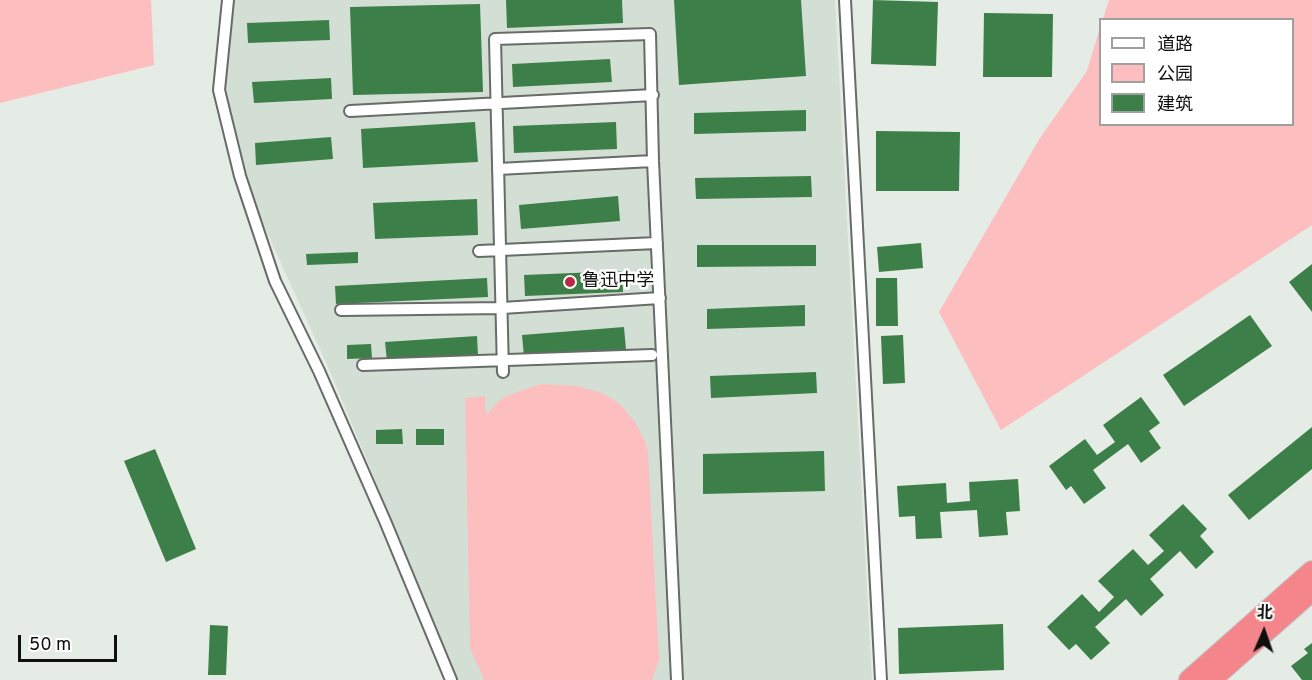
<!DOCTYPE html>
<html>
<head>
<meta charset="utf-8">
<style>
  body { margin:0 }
  #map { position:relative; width:1312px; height:680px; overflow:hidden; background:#e5ebe5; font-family:Overpass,"Noto Sans SC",sans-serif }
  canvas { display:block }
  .legend { position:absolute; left:1099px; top:18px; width:195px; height:108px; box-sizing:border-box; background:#fff; border:2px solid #9f9f9f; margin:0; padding:8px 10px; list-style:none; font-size:18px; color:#0e100e }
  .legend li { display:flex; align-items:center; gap:12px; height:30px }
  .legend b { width:30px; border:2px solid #9f9f9f }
  .north { position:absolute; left:1234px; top:602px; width:60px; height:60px; -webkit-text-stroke:4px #fff; paint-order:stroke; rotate:2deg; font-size:16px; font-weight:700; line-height:24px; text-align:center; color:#0e100e }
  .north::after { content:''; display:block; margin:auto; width:21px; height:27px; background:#0e100e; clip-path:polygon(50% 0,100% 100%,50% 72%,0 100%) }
  .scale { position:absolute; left:18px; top:635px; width:99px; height:27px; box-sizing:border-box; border:3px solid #0e100e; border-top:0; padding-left:8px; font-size:18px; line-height:21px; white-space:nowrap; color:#0e100e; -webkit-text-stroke:4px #fff; paint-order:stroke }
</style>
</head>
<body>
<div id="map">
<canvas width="1312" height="680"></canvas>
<ul class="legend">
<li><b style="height:8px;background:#fff"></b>道路</li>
<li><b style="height:16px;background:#fdbebf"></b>公园</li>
<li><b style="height:16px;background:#3d7f48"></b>建筑</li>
</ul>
<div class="north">北</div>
<div class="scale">50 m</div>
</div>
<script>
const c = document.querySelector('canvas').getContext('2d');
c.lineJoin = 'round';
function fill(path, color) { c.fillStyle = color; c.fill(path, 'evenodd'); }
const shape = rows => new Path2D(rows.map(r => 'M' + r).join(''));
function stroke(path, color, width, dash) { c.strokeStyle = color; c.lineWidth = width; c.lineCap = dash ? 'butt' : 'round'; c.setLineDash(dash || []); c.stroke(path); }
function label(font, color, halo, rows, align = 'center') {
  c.font = font + ' Overpass,"Noto Sans SC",sans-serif'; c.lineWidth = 5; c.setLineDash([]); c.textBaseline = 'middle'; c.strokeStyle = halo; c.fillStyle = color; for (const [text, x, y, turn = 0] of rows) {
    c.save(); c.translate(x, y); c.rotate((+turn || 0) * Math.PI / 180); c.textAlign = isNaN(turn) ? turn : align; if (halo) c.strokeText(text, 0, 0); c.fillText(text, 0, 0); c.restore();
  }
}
const built = shape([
  [235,0,835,0,872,680,458,680,332,376,247,188,228,130,224,68]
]);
const green = shape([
  [0,0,151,0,154,65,0,103],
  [1109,0,1312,0,1312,225,1001,430,939,312,1040,138,1087,71,1100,28,1100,124,1292,124,1292,20,1103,19],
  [541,384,577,386,602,393,619,403,635,422,645,441,648,453,659,660,652,680,484,680,470,648,465,398,485,396,486,415,499,401,506,396]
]);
const building = shape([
  [506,0,622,0,623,23,507,28],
  [674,0,801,0,806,76,679,85],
  [873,0,938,2,936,66,871,64],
  [480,4,483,92,353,95,350,7],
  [984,13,1053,14,1052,77,983,77],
  [329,20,330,40,248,43,247,23],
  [610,59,612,82,513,87,512,64],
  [331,78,332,99,254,103,252,82],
  [806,110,806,131,694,134,694,113],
  [475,122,478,162,363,168,361,129],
  [616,122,617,149,514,153,513,126],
  [876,131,960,132,959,191,876,191],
  [331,137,333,159,256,165,255,143],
  [811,176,812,197,696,199,695,178],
  [618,196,620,221,521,229,519,205],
  [477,199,478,235,375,239,373,203],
  [921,243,923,268,879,272,877,247],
  [697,245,816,245,816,266,697,267],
  [358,252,358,263,307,265,306,254],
  [1312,264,1312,312,1289,282],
  [622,271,623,292,525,296,524,275],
  [487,278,488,297,336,304,335,286],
  [876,278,897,278,898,326,876,326],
  [805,305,805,326,707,329,707,309],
  [1250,315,1272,346,1184,406,1163,375],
  [624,327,626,350,524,357,522,335],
  [903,335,905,383,883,384,881,336],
  [477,336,478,355,387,361,385,342],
  [371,344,372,358,347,359,347,345],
  [816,372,817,393,711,398,710,376],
  [1141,397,1160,423,1149,431,1161,448,1141,463,1128,444,1093,470,1106,488,1084,504,1071,486,1066,490,1049,466,1085,439,1097,455,1115,442,1103,425],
  [1312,427,1312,469,1249,520,1228,495],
  [402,429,403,444,376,444,376,430],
  [416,429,444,429,444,445,416,445],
  [155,449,196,549,166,562,124,461],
  [824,451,825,491,703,494,703,454],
  [1018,479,1020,511,1006,512,1008,535,979,537,977,510,940,512,942,538,916,539,915,516,899,517,897,486,946,483,947,503,970,501,969,482],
  [1183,504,1207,529,1200,536,1214,552,1196,569,1180,551,1150,579,1164,595,1141,616,1126,599,1095,627,1110,643,1091,660,1076,644,1069,650,1047,627,1082,594,1099,612,1114,597,1098,581,1133,549,1148,565,1164,551,1149,535],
  [1003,624,1004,670,899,674,898,628],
  [210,625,228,626,226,675,208,675],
  [1312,643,1312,680,1302,680,1291,666,1308,653,1304,649]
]);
const street = shape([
  [228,0,219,90,240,176,275,281,319,371,385,521,451,680],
  [845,0,881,680],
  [350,111,653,95],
  [498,169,653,161],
  [479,251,657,243],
  [341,310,502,308,660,298],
  [363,365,652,355],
  [503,372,495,39,650,34,653,161,677,680]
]);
const highway = shape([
  [1189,680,1312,571],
  [1211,680,1312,591]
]);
const markers = [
  [570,282,6,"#bb2a41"]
];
const poiNames = [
  ["鲁迅中学",582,282]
];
fill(built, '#d3dfd4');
fill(green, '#fdbebf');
fill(building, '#3d7f48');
stroke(street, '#676c68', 14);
stroke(highway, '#c5c6c5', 22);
stroke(street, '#fff', 10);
stroke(highway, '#f4868b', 20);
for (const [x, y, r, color] of markers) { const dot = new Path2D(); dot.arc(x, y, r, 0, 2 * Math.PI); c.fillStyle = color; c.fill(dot); stroke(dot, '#fff', 2); }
label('18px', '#0e100e', '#fff', poiNames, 'left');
</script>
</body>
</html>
